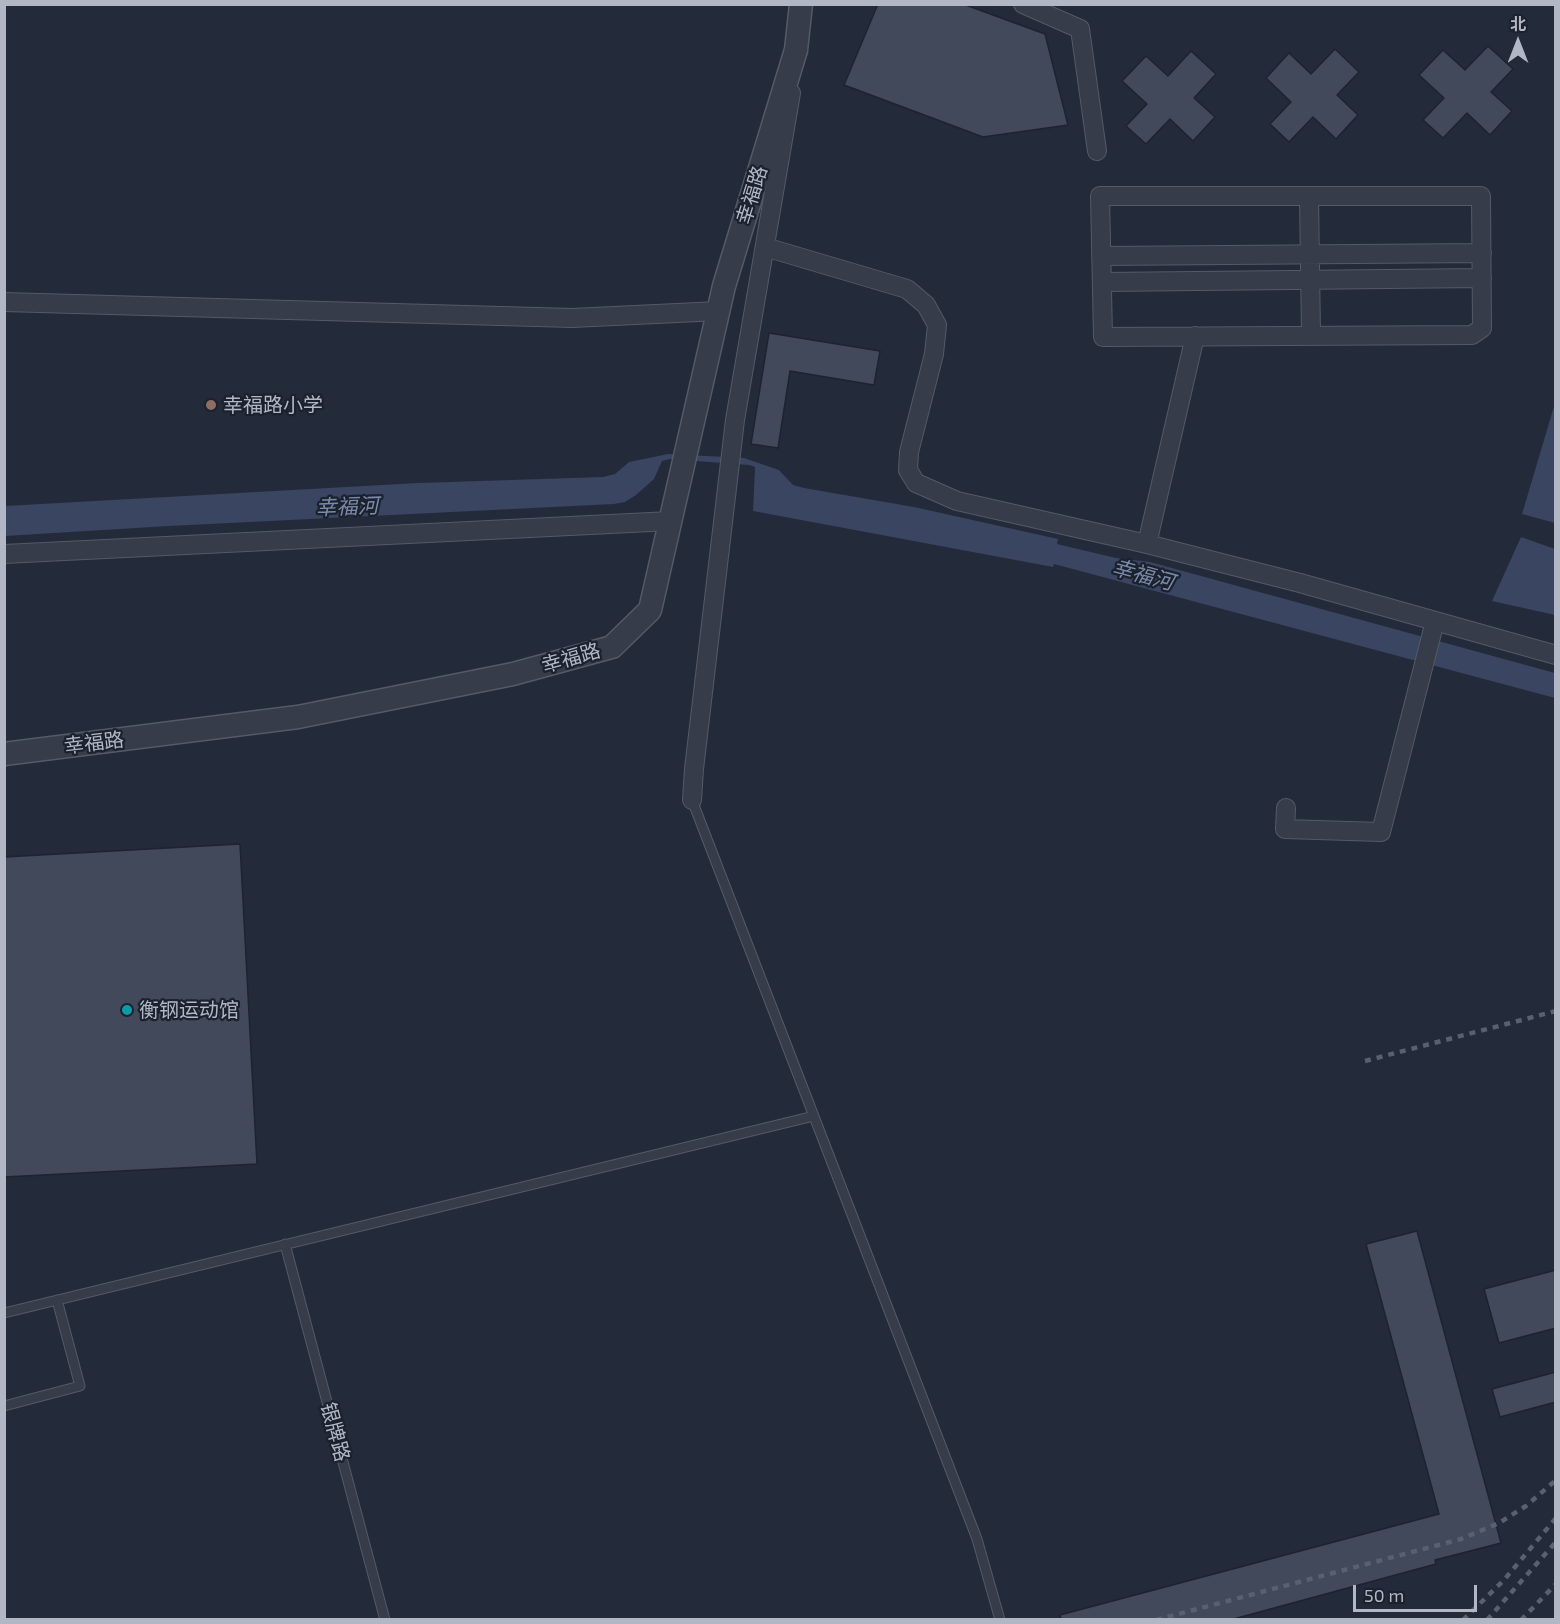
<!DOCTYPE html>
<html>
<head>
<meta charset="utf-8">
<style>
  body { margin:0 }
  #map { position:relative; width:1560px; height:1624px; overflow:hidden; background:#232a39; font-family:"Exo 2","Noto Sans SC",sans-serif }
  canvas { display:block }
  .frame { position:absolute; inset:0; border:6px solid #b1b7c5; pointer-events:none }
  .north { position:absolute; left:1488px; top:12px; width:60px; height:60px; -webkit-text-stroke:4px #1c212e; paint-order:stroke; rotate:0deg; font-size:16px; font-weight:700; line-height:24px; text-align:center; color:#b1b7c5 }
  .north::after { content:''; display:block; margin:auto; width:21px; height:27px; background:#b1b7c5; clip-path:polygon(50% 0,100% 100%,50% 72%,0 100%) }
  .scale { position:absolute; left:1353px; top:1585px; width:124px; height:27px; box-sizing:border-box; border:3px solid #b1b7c5; border-top:0; padding-left:8px; font-size:18px; line-height:21px; white-space:nowrap; color:#b1b7c5; -webkit-text-stroke:4px #1c212e; paint-order:stroke }
</style>
</head>
<body>
<div id="map">
<canvas width="1560" height="1624"></canvas>
<div class="frame"></div>
<div class="north">北</div>
<div class="scale">50 m</div>
</div>
<script>
const c = document.querySelector('canvas').getContext('2d');
c.lineJoin = 'round';
function fill(path, color) { c.fillStyle = color; c.fill(path, 'evenodd'); }
const shape = rows => new Path2D(rows.map(r => 'M' + r).join(''));
function stroke(path, color, width, dash) { c.strokeStyle = color; c.lineWidth = width; c.lineCap = dash ? 'butt' : 'round'; c.setLineDash(dash || []); c.stroke(path); }
function label(font, color, halo, rows, align = 'center') {
  c.font = font + ' "Exo 2","Noto Sans SC",sans-serif'; c.lineWidth = 4.5; c.setLineDash([]); c.textBaseline = 'middle'; c.strokeStyle = halo; c.fillStyle = color; for (const [text, x, y, turn = 0] of rows) {
    c.save(); c.translate(x, y); c.rotate((+turn || 0) * Math.PI / 180); c.textAlign = isNaN(turn) ? turn : align; if (halo) c.strokeText(text, 0, 0); c.fillText(text, 0, 0); c.restore();
  }
}
const water = shape([
  [1555,403,1555,523,1522,514],
  [668,454,744,458,779,470,793,485,804,488,914,507,1058,539,1057,544,1116,558,1150,562,1555,673,1555,698,1054,564,1053,567,753,511,755,467,749,465,670,459,662,461,654,479,636,495,625,502,614,504,169,526,5,536,5,506,418,483,603,477,615,474,629,462],
  [1521,537,1555,549,1555,615,1492,601]
]);
const building = shape([
  [878,4,963,4,1045,34,1068,125,983,137,844,85,878,4],
  [1488,46,1513,69,1491,92,1512,111,1490,135,1467,113,1443,138,1423,120,1444,98,1419,75,1443,50,1465,70,1488,46],
  [1335,49,1359,72,1337,95,1358,115,1336,139,1313,117,1289,142,1270,124,1291,102,1266,78,1289,53,1311,74,1335,49],
  [1191,51,1216,74,1194,98,1215,117,1193,141,1170,119,1146,144,1126,126,1147,104,1122,81,1146,56,1168,76,1191,51],
  [769,333,880,351,874,385,790,371,778,448,751,444,769,333],
  [240,844,257,1164,4,1177,4,857,240,844],
  [1417,1231,1501,1543,1435,1560,1436,1564,1230,1620,1061,1620,1060,1615,1439,1514,1366,1244,1417,1231],
  [1556,1270,1556,1328,1499,1343,1484,1289,1556,1270],
  [1556,1372,1556,1402,1500,1417,1492,1389,1556,1372]
]);
const service = shape([
  [692,800,977,1539,1000,1620],
  [285,1244,385,1620],
  [4,1313,814,1116],
  [4,1406,80,1386,57,1300]
]);
const minor = shape([
  [1023,4,1080,29,1097,151],
  [1100,196,1481,196,1482,328,1472,335,1103,337,1100,196],
  [1309,196,1311,336],
  [765,247,907,289,926,305,937,325,934,354,909,452,908,470,916,483,957,501,1147,544,1300,583,1556,655],
  [1101,256,1482,253],
  [1102,282,1482,278],
  [4,302,572,318,719,311],
  [1147,544,1195,336],
  [4,554,671,521],
  [692,800,694,769,735,420,791,93],
  [1286,808,1285,829,1381,832,1435,621]
]);
const tertiary = shape([
  [4,754,298,717,513,674,612,647,650,610,724,286,796,50,801,4]
]);
const rail = shape([
  [1365,1061,1556,1011],
  [1156,1620,1461,1539,1499,1523,1526,1506,1556,1480],
  [1463,1620,1504,1580,1556,1518],
  [1487,1620,1556,1542],
  [1521,1620,1556,1584]
]);
const markers = [
  [211,405,6,"#8d6e63"],
  [127,1010,6,"#0f9aa8"]
];
const streetNames = [
  ["幸福路",752,195,-73],
  ["幸福路",571,658,-16],
  ["幸福路",94,743,-7],
  ["银牌路",335,1432,75]
];
const poiNames = [
  ["幸福路小学",223,405],
  ["衡钢运动馆",139,1010]
];
const waterNames = [
  ["幸福河",347,507,-2],
  ["幸福河",1143,575,15]
];
fill(water, '#394561');
fill(building, '#42495a');
stroke(building, '#1e2330', 1.5);
stroke(service, '#545a67', 11);
stroke(minor, '#545a67', 20);
stroke(tertiary, '#545a67', 25);
stroke(service, '#363c49', 9);
stroke(minor, '#363c49', 18);
stroke(tertiary, '#363c49', 22);
stroke(rail, '#596070', 4.5, [6, 6]);
for (const [x, y, r, color] of markers) { const dot = new Path2D(); dot.arc(x, y, r, 0, 2 * Math.PI); c.fillStyle = color; c.fill(dot); stroke(dot, '#1c212e', 2); }
label('20px', '#b1b7c5', '#1c212e', streetNames);
label('20px', '#b1b7c5', '#1c212e', poiNames, 'left');
label('italic 21px', '#7b8aab', '#1c212e', waterNames);
</script>
</body>
</html>
